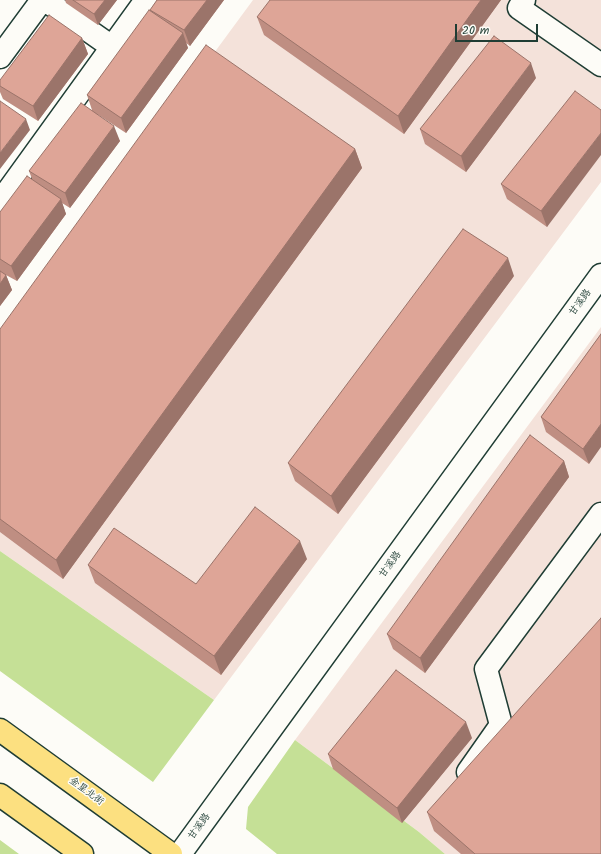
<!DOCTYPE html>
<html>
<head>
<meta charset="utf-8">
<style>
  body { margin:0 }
  #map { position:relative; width:601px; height:854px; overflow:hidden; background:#fdfcf7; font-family:Kalam,sans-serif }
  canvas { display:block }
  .scale { position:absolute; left:455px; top:24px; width:83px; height:18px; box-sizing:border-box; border:2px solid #1f3d34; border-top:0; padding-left:5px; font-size:12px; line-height:14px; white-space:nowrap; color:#1f3d34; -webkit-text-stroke:3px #fdfcf7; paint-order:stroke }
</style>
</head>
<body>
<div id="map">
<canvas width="601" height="854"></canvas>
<div class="scale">20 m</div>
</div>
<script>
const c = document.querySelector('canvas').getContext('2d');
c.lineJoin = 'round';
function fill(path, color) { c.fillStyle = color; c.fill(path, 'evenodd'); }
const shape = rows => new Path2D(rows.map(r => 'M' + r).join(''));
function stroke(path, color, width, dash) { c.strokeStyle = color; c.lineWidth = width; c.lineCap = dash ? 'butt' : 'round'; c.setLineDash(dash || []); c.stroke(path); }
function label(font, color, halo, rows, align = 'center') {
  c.font = font + ' Kalam,"LXGW WenKai TC",sans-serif'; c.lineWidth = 3; c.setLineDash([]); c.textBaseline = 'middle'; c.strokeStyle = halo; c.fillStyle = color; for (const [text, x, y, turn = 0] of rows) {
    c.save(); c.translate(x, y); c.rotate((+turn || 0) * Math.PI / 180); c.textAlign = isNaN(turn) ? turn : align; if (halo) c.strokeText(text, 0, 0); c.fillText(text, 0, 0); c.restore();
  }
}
const built = shape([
  [253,0,601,0,601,182,214,700,0,551,0,344],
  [601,327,601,854,445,854,419,832,295,740]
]);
const green = shape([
  [0,551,214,700,153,782,0,671],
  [295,740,419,832,445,854,277,854,246,829,248,807],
  [0,840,19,854,0,854]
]);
const minor = shape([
  [45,0,112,47],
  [524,0,519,8,601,65],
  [0,57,42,0],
  [0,202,146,0],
  [468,772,501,725,486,669,601,514],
  [180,854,601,275]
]);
const major = shape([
  [0,730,171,854],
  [0,795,82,854]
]);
const wall = shape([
  [65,0,117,0,98,25,66,3],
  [157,0,224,0,190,46,186,43,188,48,126,133,97,114,120,141,70,208,62,203,66,214,17,281,6,275,12,290,0,306,0,212,32,179,29,171,92,110,87,95,150,11,150,10],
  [501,0,404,134,264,35,257,17],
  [82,38,88,54,38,121,3,99,0,92,0,80],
  [536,78,466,172,425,144,420,129],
  [601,110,547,227,507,199,501,184],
  [355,149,362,168,63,579,0,532,0,329],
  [514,276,338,514,295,481,288,463],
  [601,334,589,464,546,432,541,417],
  [564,461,569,477,425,673,393,649,387,634],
  [307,559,221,675,95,583,88,565,196,584],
  [472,738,402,823,333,769,328,754],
  [427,812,601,854,461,854,434,831]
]);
const shadedWall = shape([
  [105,0,117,0,98,25,94,14],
  [207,0,224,0,190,46,184,30],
  [481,0,501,0,404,134,398,116],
  [183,33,188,48,126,133,121,118],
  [82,38,88,54,38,121,33,106],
  [531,63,536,78,466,172,461,156],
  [26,119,30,130,0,169,0,153],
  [114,126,120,141,70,208,65,193],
  [601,133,601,155,547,227,541,211],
  [355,149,362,168,63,579,56,560],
  [61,199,66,214,17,281,11,266],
  [508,258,514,276,338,514,331,496],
  [6,275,12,290,0,306,0,284],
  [601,424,601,447,589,464,583,449],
  [564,461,569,477,425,673,420,658],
  [300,541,307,559,221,675,214,656],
  [466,722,472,738,402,823,397,808]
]);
const building = shape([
  [73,0,105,0,94,14,73,0],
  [157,0,207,0,184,30,150,10,157,0],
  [270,0,481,0,398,116,257,17,270,0],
  [149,10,183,33,121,118,87,95,149,10],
  [49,15,82,38,33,106,0,86,0,80,49,15],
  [494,36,531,63,461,156,420,129,494,36],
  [206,45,355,149,56,560,0,519,0,329,206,45],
  [575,91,601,110,601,133,541,211,501,184,575,91],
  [0,101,26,119,0,153,0,101],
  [81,103,114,126,65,193,29,171,81,103],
  [27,176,61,199,11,266,0,259,0,212,27,176],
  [463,229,508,258,331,496,288,463,463,229],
  [0,271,6,275,0,284,0,271],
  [601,334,601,424,583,449,541,417,601,334],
  [530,435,564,461,420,658,387,634,530,435],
  [255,507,300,541,214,656,88,565,114,528,196,584,255,507],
  [601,618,601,854,475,854,427,812,601,618],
  [396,670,466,722,397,808,328,754,396,670]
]);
const streetNames = [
  ["甘溪路",581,303,-54],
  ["甘溪路",391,565,-54],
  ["金星北街",86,792,36],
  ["甘溪路",200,827,-54]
];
fill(built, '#f4e2da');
fill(green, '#c5e096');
stroke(minor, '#1f3d34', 25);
stroke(major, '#1f3d34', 25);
stroke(minor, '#fdfcf7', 22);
stroke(major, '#fce080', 22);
fill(wall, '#bf8e82');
fill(shadedWall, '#9b746a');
fill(building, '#dea597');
stroke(building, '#9b746a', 1);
label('10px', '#1f3d34', '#fdfcf7', streetNames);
</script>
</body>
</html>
